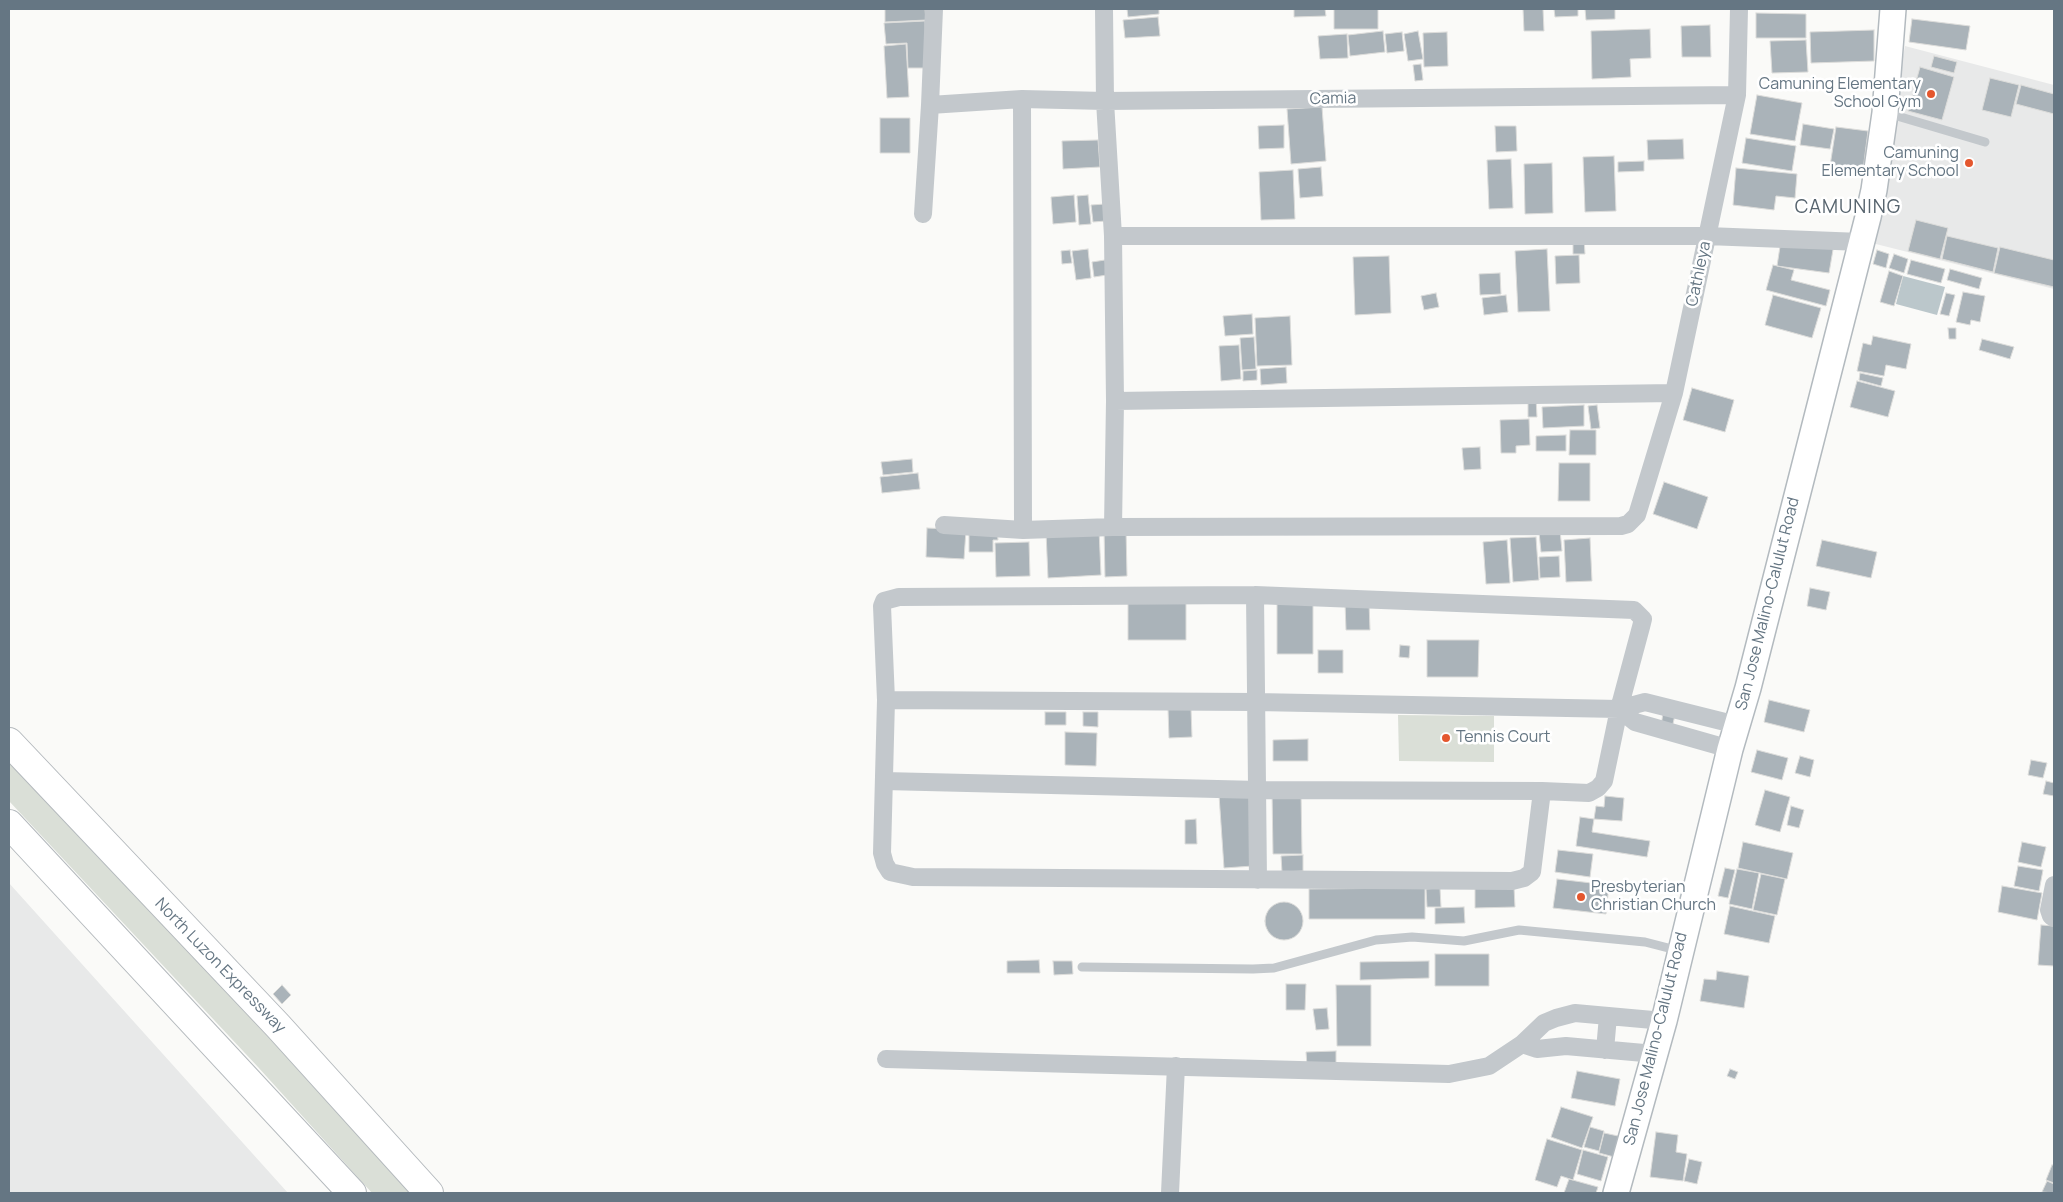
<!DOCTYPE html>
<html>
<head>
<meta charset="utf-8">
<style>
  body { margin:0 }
  #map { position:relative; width:2063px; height:1202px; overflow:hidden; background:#fafaf8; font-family:Manrope,sans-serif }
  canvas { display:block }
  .frame { position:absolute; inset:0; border:10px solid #657683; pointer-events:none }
</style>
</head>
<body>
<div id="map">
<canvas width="2063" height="1202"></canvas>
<div class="frame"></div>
</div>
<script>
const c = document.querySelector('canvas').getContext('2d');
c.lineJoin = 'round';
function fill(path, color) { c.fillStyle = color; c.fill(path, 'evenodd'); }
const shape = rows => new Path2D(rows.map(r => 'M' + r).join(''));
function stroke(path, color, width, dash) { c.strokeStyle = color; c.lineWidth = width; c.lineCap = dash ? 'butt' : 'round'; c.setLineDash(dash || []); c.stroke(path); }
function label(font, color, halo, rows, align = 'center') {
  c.font = font + ' Manrope,sans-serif'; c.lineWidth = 5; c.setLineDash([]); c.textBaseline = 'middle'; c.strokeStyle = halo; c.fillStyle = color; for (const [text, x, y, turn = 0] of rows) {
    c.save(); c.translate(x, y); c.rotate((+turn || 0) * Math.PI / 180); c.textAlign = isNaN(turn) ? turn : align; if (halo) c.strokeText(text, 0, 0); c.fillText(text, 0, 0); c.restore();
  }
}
const built = shape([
  [1905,46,2054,85,2054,289,1868,242],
  [9,883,288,1193,9,1193]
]);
const green = shape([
  [1398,715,1494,716,1494,762,1399,761],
  [9,753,416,1193,372,1193,258,1067,9,801]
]);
const water = shape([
  [1903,276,1945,287,1937,315,1896,304]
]);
const building = shape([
  [885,9,925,9,926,20,885,22,885,9],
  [1127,9,1159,9,1159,14,1128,17,1127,9],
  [1294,9,1325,9,1326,16,1294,17,1294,9],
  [1334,9,1378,9,1378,29,1334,29,1334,9],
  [1523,9,1543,9,1544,31,1524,31,1523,9],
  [1554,9,1578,9,1578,16,1555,17,1554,9],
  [1585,9,1615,9,1615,19,1586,20,1585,9],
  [1756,13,1806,14,1806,38,1756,38,1756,13],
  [1158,17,1160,36,1125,38,1123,20,1158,17],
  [1912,19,1970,26,1966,50,1909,42,1912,19],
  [925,21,927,68,908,68,907,43,886,44,884,23,925,21],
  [1710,25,1711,57,1682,57,1681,26,1710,25],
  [1650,29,1651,58,1630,59,1631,77,1592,79,1591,31,1650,29],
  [1874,30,1874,61,1811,63,1810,32,1874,30],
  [1383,31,1385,52,1350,56,1348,35,1383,31],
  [1418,31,1423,59,1408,61,1404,34,1418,31],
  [1402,32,1404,51,1387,53,1385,34,1402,32],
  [1447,32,1448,66,1424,67,1423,33,1447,32],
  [1347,34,1348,58,1320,59,1318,36,1347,34],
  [1806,40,1808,72,1772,73,1770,41,1806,40],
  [906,44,909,97,887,98,884,46,906,44],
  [1934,56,1957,62,1954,73,1931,67,1934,56],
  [1421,64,1423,80,1415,81,1413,65,1421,64],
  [1920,67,1954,77,1942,120,1908,111,1920,67],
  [1990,78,2019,85,2011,117,1982,110,1990,78],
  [2021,85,2054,94,2054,114,2016,104,2021,85],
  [1757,95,1802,103,1795,141,1750,134,1757,95],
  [1322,107,1326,161,1291,164,1287,109,1322,107],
  [880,118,910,118,910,153,880,153,880,118],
  [1803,124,1834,129,1830,149,1800,145,1803,124],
  [1284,125,1284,148,1259,149,1258,126,1284,125],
  [1495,126,1516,126,1517,151,1496,152,1495,126],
  [1836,127,1868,131,1863,170,1830,166,1836,127],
  [1746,138,1796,146,1792,171,1742,163,1746,138],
  [1683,139,1684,159,1648,160,1647,140,1683,139],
  [1098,140,1100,167,1063,169,1062,141,1098,140],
  [1614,156,1616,211,1585,212,1583,157,1614,156],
  [1511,159,1513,208,1489,209,1487,160,1511,159],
  [1644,161,1644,171,1618,172,1618,162,1644,161],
  [1552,163,1553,213,1525,214,1524,164,1552,163],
  [1321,167,1323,196,1300,198,1298,169,1321,167],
  [1736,168,1797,174,1795,198,1776,196,1774,210,1733,205,1736,168],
  [1293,170,1295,219,1261,220,1259,172,1293,170],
  [1074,195,1076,222,1053,224,1051,197,1074,195],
  [1088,195,1091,224,1079,225,1077,196,1088,195],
  [1105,204,1106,221,1093,222,1091,205,1105,204],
  [1916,220,1948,228,1940,259,1908,251,1916,220],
  [1947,236,1998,248,1993,272,1942,259,1947,236],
  [1573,238,1584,238,1585,254,1573,254,1573,238],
  [1781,240,1834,244,1829,273,1777,266,1781,240],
  [2000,247,2054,260,2054,287,1994,273,2000,247],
  [1088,249,1091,278,1076,280,1072,251,1088,249],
  [1547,249,1550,311,1518,312,1515,251,1547,249],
  [1070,250,1072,263,1062,264,1061,251,1070,250],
  [1877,250,1889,254,1886,268,1873,264,1877,250],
  [1894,254,1908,259,1904,273,1889,268,1894,254],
  [1579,255,1580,283,1556,284,1555,256,1579,255],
  [1389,256,1391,313,1355,315,1353,257,1389,256],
  [1105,260,1107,275,1094,277,1092,262,1105,260],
  [1911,260,1945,269,1941,283,1907,274,1911,260],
  [1773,265,1794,270,1791,280,1830,290,1826,306,1766,290,1773,265],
  [1950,269,1982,278,1979,289,1947,280,1950,269],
  [1889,271,1903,276,1894,306,1880,302,1889,271],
  [1500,273,1501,294,1480,295,1479,274,1500,273],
  [1963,292,1985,296,1980,322,1971,320,1970,325,1956,322,1963,292],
  [1436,293,1439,307,1424,310,1421,296,1436,293],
  [1946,293,1955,295,1949,316,1940,314,1946,293],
  [1506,295,1508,312,1484,315,1482,298,1506,295],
  [1773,295,1821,308,1812,338,1765,325,1773,295],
  [1252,314,1253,334,1225,336,1223,316,1252,314],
  [1290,316,1292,365,1257,366,1255,318,1290,316],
  [1948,328,1956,328,1956,339,1949,339,1948,328],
  [1873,336,1911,344,1906,369,1886,365,1884,376,1857,371,1863,343,1871,345,1873,336],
  [1254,337,1256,369,1242,370,1240,338,1254,337],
  [1982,339,2014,347,2010,359,1979,350,1982,339],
  [1239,345,1241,379,1221,381,1219,346,1239,345],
  [1286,367,1287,383,1261,385,1260,369,1286,367],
  [1257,370,1257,380,1243,381,1243,371,1257,370],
  [1860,373,1883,378,1881,386,1859,380,1860,373],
  [1857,381,1895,391,1888,417,1850,407,1857,381],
  [1692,388,1734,400,1725,432,1683,420,1692,388],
  [1536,397,1537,417,1528,417,1528,398,1536,397],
  [1584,405,1584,426,1543,428,1542,407,1584,405],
  [1597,405,1600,428,1591,429,1588,406,1597,405],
  [1529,419,1530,445,1516,446,1516,453,1501,453,1500,420,1529,419],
  [1570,430,1596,430,1596,455,1569,455,1570,430],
  [1566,435,1566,451,1536,451,1536,436,1566,435],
  [1480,447,1481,469,1464,470,1462,448,1480,447],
  [912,459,913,472,883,475,881,462,912,459],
  [1559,463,1590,463,1590,501,1558,501,1559,463],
  [918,473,920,489,882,493,880,477,918,473],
  [1664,482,1708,497,1697,529,1653,514,1664,482],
  [927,528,966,530,964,559,926,557,927,528],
  [1126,528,1127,576,1105,577,1104,529,1126,528],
  [969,529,997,530,998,540,993,540,993,552,969,552,969,529],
  [1099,529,1101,575,1048,578,1046,532,1099,529],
  [1560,530,1562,551,1541,552,1539,532,1560,530],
  [1536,537,1539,580,1513,582,1510,538,1536,537],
  [1590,538,1592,581,1566,582,1564,540,1590,538],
  [1507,540,1510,583,1486,584,1483,542,1507,540],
  [1822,540,1877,552,1871,578,1816,566,1822,540],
  [1029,542,1030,576,996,577,995,543,1029,542],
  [1559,556,1560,577,1540,578,1539,557,1559,556],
  [1810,588,1830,592,1826,610,1807,606,1810,588],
  [1128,598,1186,598,1186,640,1128,640,1128,598],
  [1277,600,1313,600,1313,654,1277,654,1277,600],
  [1369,602,1370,630,1346,630,1345,603,1369,602],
  [1427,640,1479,640,1478,677,1427,677,1427,640],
  [1400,645,1410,646,1409,658,1399,657,1400,645],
  [1318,650,1343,650,1343,673,1318,673,1318,650],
  [1769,700,1810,710,1804,732,1764,722,1769,700],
  [1168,709,1191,709,1192,737,1169,738,1168,709],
  [1045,712,1066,712,1066,725,1045,725,1045,712],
  [1083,712,1098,712,1098,727,1083,726,1083,712],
  [1663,713,1675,715,1672,728,1661,726,1663,713],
  [1065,732,1097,733,1096,766,1065,765,1065,732],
  [1308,739,1308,761,1273,761,1273,740,1308,739],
  [1757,750,1788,758,1782,780,1751,772,1757,750],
  [1800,756,1814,760,1810,777,1795,773,1800,756],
  [2031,760,2047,763,2043,778,2028,775,2031,760],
  [2046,781,2054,783,2054,796,2043,794,2046,781],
  [1765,790,1790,797,1780,832,1755,825,1765,790],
  [1272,792,1301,792,1302,854,1273,854,1272,792],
  [1249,793,1253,866,1224,868,1219,795,1249,793],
  [1605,796,1624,798,1622,821,1594,819,1596,806,1604,807,1605,796],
  [1791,806,1804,810,1799,828,1787,825,1791,806],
  [1580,817,1594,819,1592,832,1650,841,1647,857,1576,846,1580,817],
  [1196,819,1197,844,1185,844,1185,820,1196,819],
  [1743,842,1793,853,1787,879,1738,868,1743,842],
  [2022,842,2046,847,2041,867,2018,862,2022,842],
  [1558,850,1593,854,1590,877,1555,872,1558,850],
  [1303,855,1303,871,1282,872,1281,856,1303,855],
  [2018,866,2043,870,2039,891,2014,886,2018,866],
  [1725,868,1735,870,1728,898,1718,896,1725,868],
  [1737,869,1759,873,1752,909,1729,904,1737,869],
  [1761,874,1785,879,1777,915,1753,910,1761,874],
  [1557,879,1609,885,1606,914,1553,908,1557,879],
  [2002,886,2042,893,2037,920,1998,912,2002,886],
  [1514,887,1515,907,1475,908,1475,888,1514,887],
  [1425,888,1425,919,1309,919,1309,889,1425,888],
  [1440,888,1441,907,1427,907,1426,889,1440,888],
  '1265 921a19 19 0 1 1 38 0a19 19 0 1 1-38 0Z',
  [1730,906,1775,916,1769,943,1724,934,1730,906],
  [1464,907,1465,923,1435,924,1435,908,1464,907],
  [2041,925,2054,926,2054,966,2038,965,2041,925],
  [1435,954,1489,954,1489,986,1435,986,1435,954],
  [1039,960,1040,973,1007,973,1007,961,1039,960],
  [1053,961,1072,961,1073,974,1054,975,1053,961],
  [1429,961,1429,978,1360,980,1360,962,1429,961],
  [1717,971,1749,976,1744,1008,1700,1001,1704,979,1716,980,1717,971],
  [1286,984,1306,984,1305,1010,1286,1010,1286,984],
  [282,985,291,995,282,1004,273,994,282,985],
  [1336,985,1371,985,1371,1046,1337,1046,1336,985],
  [1327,1008,1329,1029,1316,1030,1313,1009,1327,1008],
  [1336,1051,1336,1065,1307,1066,1306,1052,1336,1051],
  [1730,1069,1738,1072,1735,1079,1727,1076,1730,1069],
  [1577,1071,1620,1079,1615,1106,1571,1098,1577,1071],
  [1561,1107,1593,1117,1582,1148,1551,1137,1561,1107],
  [1590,1127,1604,1131,1599,1151,1584,1147,1590,1127],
  [1656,1132,1678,1135,1676,1152,1687,1154,1683,1181,1650,1177,1656,1132],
  [1604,1133,1623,1137,1618,1158,1599,1153,1604,1133],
  [1547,1139,1582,1150,1573,1180,1561,1176,1557,1187,1535,1180,1547,1139],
  [1583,1150,1608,1157,1601,1181,1577,1174,1583,1150],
  [1689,1159,1702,1162,1697,1184,1684,1181,1689,1159],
  [2052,1165,2054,1165,2054,1183,2046,1180,2052,1165],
  [1569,1179,1598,1187,1596,1193,1564,1193,1569,1179],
  [2047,1181,2054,1184,2054,1193,2042,1192,2047,1181]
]);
const service = shape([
  [1887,113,1985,142],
  [1082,967,1253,969,1274,968,1376,940,1412,937,1464,941,1519,930,1645,942,1680,951]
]);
const minor = shape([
  [1104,9,1105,101,1113,236,1115,401,1113,527],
  [1022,99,1023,530],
  [930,105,1022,99,1105,101,1737,95],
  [923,214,930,105,934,9],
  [1113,236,1707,236,1861,242],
  [1115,401,1674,393],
  [944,525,1023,530,1113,527,1621,526,1628,524,1637,515,1674,393,1737,95,1739,9],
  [1255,595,1634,610,1643,619,1641,627,1619,709,1604,781,1598,788,1589,793,1542,791,1532,872,1524,878,1512,881,913,877,890,872,885,864,882,853,886,700,882,606,884,601,899,597,1255,595],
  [1255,595,1258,880],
  [886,700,1256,702,1619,709,1645,702,1737,725],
  [1619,709,1635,722,1730,749],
  [884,781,1259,790,1542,791],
  [2054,885,2049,910,2051,916,2054,918],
  [1522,1044,1537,1049,1566,1046,1655,1054],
  [1605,1050,1608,1016],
  [886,1059,1449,1074,1489,1066,1522,1044,1544,1023,1556,1018,1575,1013,1664,1021],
  [1170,1193,1176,1066]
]);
const secondary = shape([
  [1616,1193,1664,1021,1730,749,1748,688,1868,217,1874,190,1885,113,1893,9]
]);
const motorway = shape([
  [9,742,278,1026,429,1193],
  [9,824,352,1193]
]);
const markers = [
  [1931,94,5,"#e4572e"],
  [1969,163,5,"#e4572e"],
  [1446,738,5,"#e4572e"],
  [1581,897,5,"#e4572e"]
];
const poiNames = [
  ["Camuning Elementary",1921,85],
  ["School Gym",1921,103],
  ["Camuning",1959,154],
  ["Elementary School",1959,172],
  ["Tennis Court",1456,738,"left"],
  ["Presbyterian",1591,888,"left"],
  ["Christian Church",1591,906,"left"]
];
const streetNames = [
  ["Camia",1333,99,-1],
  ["Cathleya",1699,274,-78],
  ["San Jose Malino-Calulut Road",1768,604,-76],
  ["North Luzon Expressway",220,966,46],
  ["San Jose Malino-Calulut Road",1656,1039,-76]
];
const quarterNames = [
  ["CAMUNING",1848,208]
];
fill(built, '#e8e9e9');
fill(green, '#dadfd7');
fill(water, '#bbc7cb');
fill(building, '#aab3b9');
stroke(building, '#dcdcda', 1);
stroke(secondary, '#b3babf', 28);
stroke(motorway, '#b4b9bd', 30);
stroke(service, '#c3c8cc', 9);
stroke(minor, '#c3c8cc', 18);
stroke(secondary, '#fff', 25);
stroke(motorway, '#fff', 28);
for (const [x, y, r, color] of markers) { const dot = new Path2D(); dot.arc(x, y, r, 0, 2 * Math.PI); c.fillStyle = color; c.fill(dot); stroke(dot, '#fff', 2); }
label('16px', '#657683', '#fff', poiNames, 'right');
label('16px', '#657683', '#fff', streetNames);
c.letterSpacing = '1px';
label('19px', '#57646e', '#fff', quarterNames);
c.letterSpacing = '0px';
</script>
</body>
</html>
